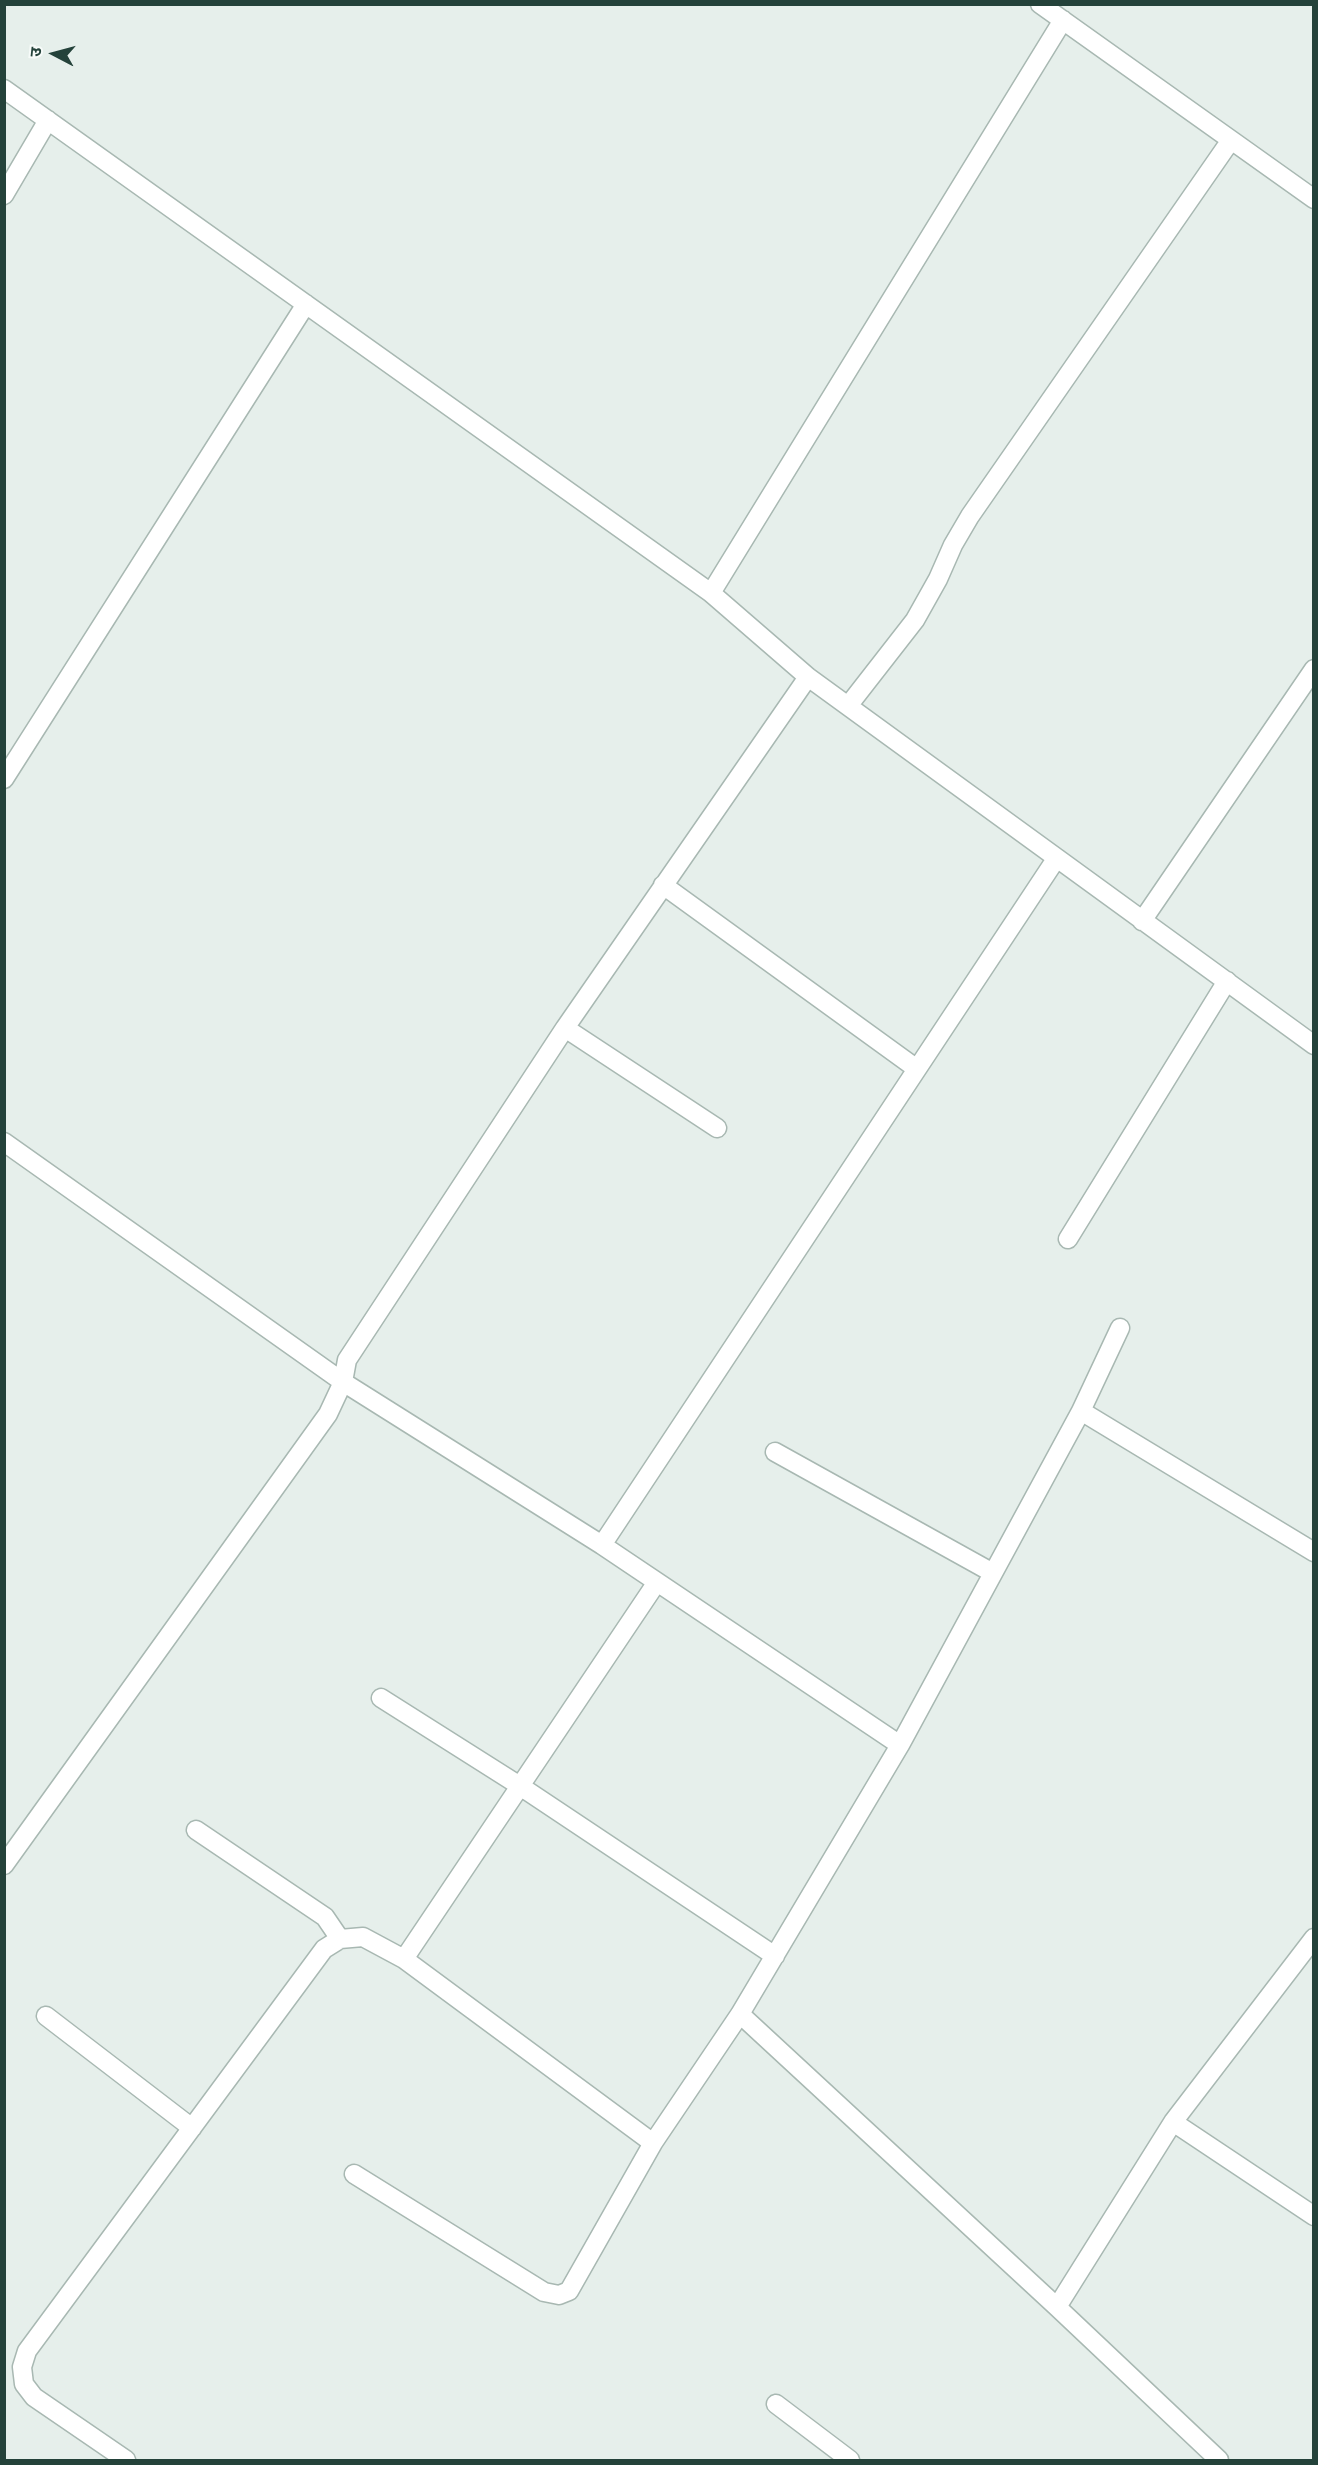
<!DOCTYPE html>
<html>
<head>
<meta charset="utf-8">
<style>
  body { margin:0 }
  #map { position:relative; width:1318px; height:2465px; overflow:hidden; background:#e6efeb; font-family:Raleway,"Noto Sans Devanagari",sans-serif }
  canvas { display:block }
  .frame { position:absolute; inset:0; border:6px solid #24423a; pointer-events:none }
  .north { position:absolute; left:24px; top:24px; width:60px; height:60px; -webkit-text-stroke:4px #f7fbf9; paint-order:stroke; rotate:276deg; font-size:16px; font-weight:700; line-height:24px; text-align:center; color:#24423a }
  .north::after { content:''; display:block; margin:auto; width:21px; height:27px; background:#24423a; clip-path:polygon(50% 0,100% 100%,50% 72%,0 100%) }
</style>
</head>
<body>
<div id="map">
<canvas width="1318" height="2465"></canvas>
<div class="frame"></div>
<div class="north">उ</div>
</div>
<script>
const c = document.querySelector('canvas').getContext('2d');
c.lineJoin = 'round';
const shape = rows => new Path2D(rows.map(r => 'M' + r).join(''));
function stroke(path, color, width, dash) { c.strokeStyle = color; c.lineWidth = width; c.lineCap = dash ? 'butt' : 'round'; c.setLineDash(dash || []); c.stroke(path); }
const minor = shape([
  [1040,4,1314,199],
  [4,89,711,593,808,677,1314,1045],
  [4,195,48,120],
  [711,593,1063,20],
  [848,706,915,620,938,579,953,545,970,516,1231,140],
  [4,779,306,304],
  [663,885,917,1069],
  [1142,921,1314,669],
  [565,1028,717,1128],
  [4,1142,343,1382,602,1545,900,1745],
  [1068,1239,1227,981],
  [1081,1411,1314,1552],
  [775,1452,993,1573],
  [602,1545,1056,859],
  [381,1698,520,1786,775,1956],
  [196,1830,325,1917,340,1939],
  [4,1865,328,1414,343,1382,347,1360,565,1028,808,677],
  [404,1959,657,1582],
  [740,2014,1057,2307,1219,2460],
  [46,2016,192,2128],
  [1173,2122,1314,2216],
  [354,2174,544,2292,559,2295,569,2291,653,2143,740,2014,900,1745,1081,1411,1120,1328],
  [1057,2307,1173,2122,1314,1938],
  [776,2404,850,2460],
  [126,2460,34,2397,24,2384,22,2367,27,2351,324,1949,340,1939,363,1937,404,1959,653,2143]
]);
stroke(minor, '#a8b8b2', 21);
stroke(minor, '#fff', 18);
</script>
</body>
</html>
